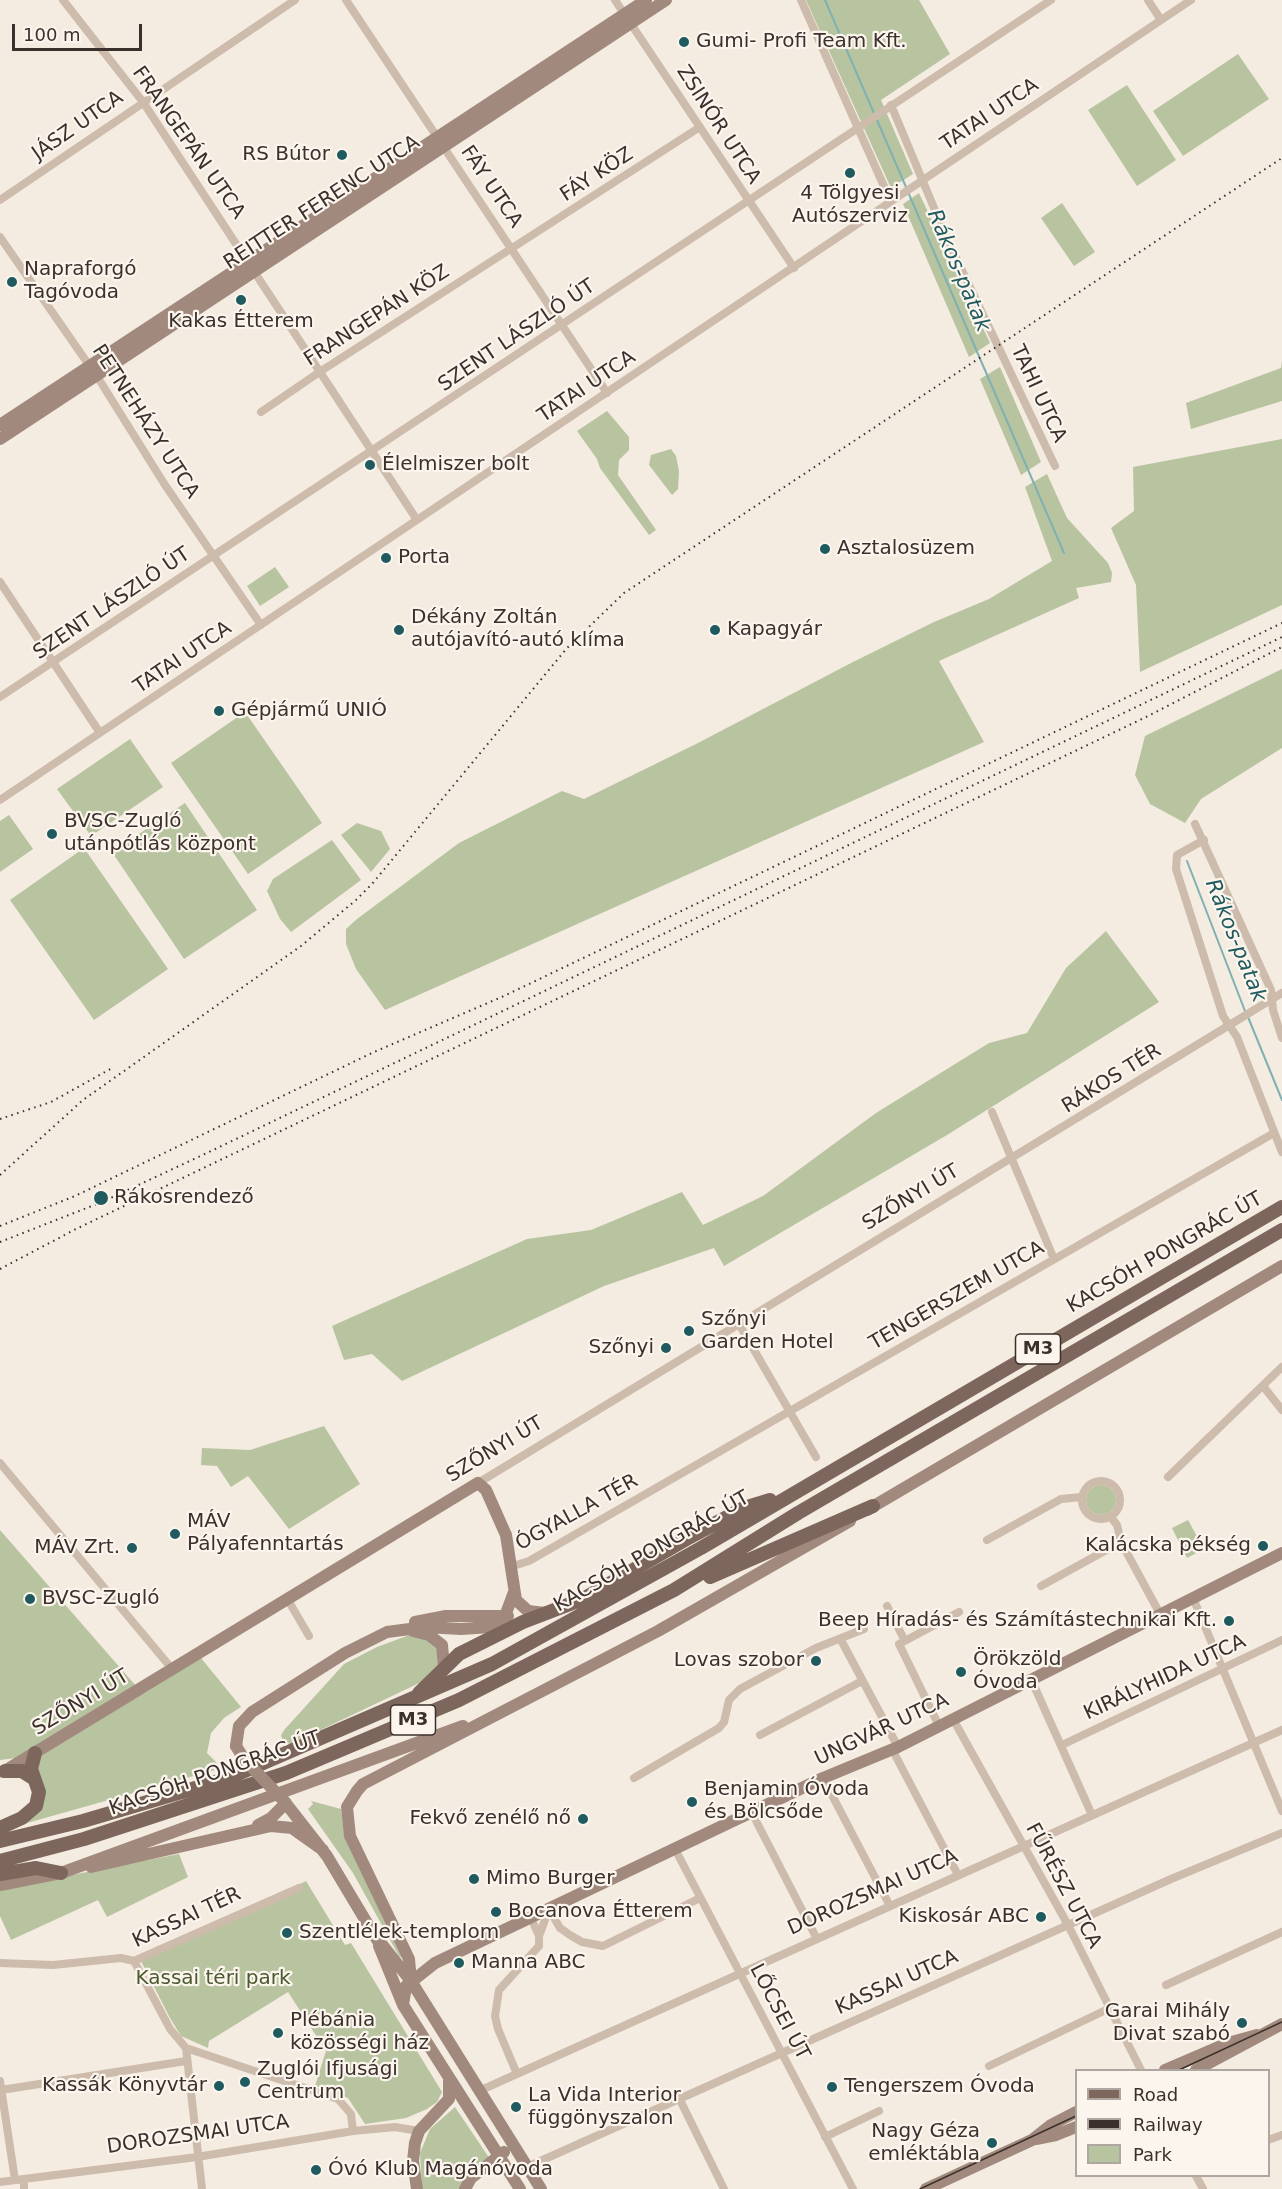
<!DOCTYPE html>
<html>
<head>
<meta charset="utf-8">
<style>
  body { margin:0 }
  #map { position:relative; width:1282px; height:2189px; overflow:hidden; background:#f4ebe1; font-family:"DejaVu Sans",sans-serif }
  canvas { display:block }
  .legend { position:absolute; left:1075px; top:2069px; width:195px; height:108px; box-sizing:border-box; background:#fbf5ee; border:2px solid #aea6a0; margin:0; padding:8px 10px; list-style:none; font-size:18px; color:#3b302b }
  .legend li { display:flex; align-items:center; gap:12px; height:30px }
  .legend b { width:30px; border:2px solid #aea6a0 }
  .scale { position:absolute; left:12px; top:24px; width:130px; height:27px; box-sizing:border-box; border:3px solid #3b302b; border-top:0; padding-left:8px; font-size:18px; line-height:21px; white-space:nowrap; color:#3b302b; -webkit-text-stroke:4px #fbf5ee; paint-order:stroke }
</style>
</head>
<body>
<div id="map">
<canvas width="1282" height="2189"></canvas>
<ul class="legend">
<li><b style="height:8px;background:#7d675c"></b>Road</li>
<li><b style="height:8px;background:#3b302b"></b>Railway</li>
<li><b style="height:16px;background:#b8c4a0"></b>Park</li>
</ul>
<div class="scale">100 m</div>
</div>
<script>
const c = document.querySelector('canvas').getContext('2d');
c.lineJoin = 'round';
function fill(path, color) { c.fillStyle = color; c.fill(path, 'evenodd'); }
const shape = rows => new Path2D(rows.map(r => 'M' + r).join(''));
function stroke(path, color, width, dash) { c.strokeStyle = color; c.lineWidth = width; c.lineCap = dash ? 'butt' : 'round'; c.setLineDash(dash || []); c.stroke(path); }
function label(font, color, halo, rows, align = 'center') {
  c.font = font + ' "DejaVu Sans",sans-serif'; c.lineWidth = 4.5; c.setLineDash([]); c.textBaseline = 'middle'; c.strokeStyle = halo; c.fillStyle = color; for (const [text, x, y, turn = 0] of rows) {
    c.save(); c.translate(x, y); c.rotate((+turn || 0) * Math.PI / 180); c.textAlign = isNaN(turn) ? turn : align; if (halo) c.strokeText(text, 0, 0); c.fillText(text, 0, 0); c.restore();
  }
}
const green = shape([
  [806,0,919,0,950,54,881,100,913,174,891,188],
  [1238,54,1269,99,1183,156,1153,111],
  [1127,85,1176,160,1137,186,1088,110],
  [919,193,990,343,969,357,903,204],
  [1062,203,1095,252,1074,266,1041,218],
  [1282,361,1282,401,1191,429,1186,403,1281,368],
  [1000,367,1041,462,1021,475,980,379],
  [607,411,629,437,629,450,619,460,618,475,656,530,649,535,600,468,597,459,577,431],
  [1282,439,1282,605,1140,672,1136,585,1111,528,1134,511,1133,467],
  [671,449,676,456,679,471,678,489,672,495,649,465,651,455],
  [1047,474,1067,518,1108,563,1112,573,1111,582,1076,588,1079,598,939,661,984,742,385,1010,356,969,346,944,346,929,357,919,459,843,562,791,584,799,696,744,853,662,934,622,989,599,1052,561,1025,487],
  [275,567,289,587,260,606,247,586],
  [1282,669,1282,748,1201,799,1185,823,1150,804,1135,775,1145,736],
  [245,712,322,823,248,874,171,763],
  [130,739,163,787,91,836,57,789],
  [185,803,257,910,184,959,112,852],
  [9,815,33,849,0,872,0,821],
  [357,823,381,831,390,849,371,872,341,835],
  [332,840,361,880,291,932,280,919,267,891,273,879],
  [84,848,168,969,94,1020,10,900],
  [1106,931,1159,1002,947,1135,724,1266,714,1248,604,1286,402,1381,372,1354,344,1360,332,1326,527,1239,591,1230,682,1192,703,1225,763,1196,876,1113,989,1043,1027,1033,1066,968],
  [324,1426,360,1484,289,1529,248,1476,231,1487,217,1466,201,1465,202,1448,250,1450],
  '1086 1500a15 15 0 1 1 30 0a15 15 0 1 1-30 0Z',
  [1188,1520,1204,1549,1187,1558,1172,1528],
  [0,1530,143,1694,201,1658,241,1707,224,1718,211,1733,207,1753,222,1768,13,1827,31,1817,40,1755,0,1760],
  [412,1634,433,1641,442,1659,432,1677,291,1744,283,1742,281,1735,285,1729,344,1664,377,1647],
  [311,1801,341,1809,345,1839,402,1958,399,1956,353,1873,308,1809,313,1804],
  [179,1854,188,1877,107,1917,98,1900,11,1940,0,1916,0,1889],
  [306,1881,345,1945,351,1943,442,2092,437,2102,427,2109,406,2118,365,2124,348,2098,315,2086,326,2051,288,1992,209,2041,208,2048,181,2036,170,2018,140,1959,217,1925],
  [455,2107,490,2159,460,2189,422,2189,420,2153,430,2129]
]);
const stream = shape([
  [825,0,906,187],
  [908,192,1064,553],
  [1187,861,1245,1011],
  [1248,1017,1282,1100]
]);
const street = shape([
  [63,0,143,102,417,520],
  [346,0,607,393],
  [615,0,794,268],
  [801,0,891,202],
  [1148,0,1161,20],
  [891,105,947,239,1055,466],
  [0,200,295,0],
  [0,237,100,381,165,485,261,625],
  [261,412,321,371,700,127],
  [0,582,100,733],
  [0,697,1051,0],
  [0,800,1191,0],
  [1195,824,1271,990,1273,1010,1282,1038],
  [1204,840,1177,855,1176,869,1223,1016,1237,1037,1282,1152],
  [992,1112,1054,1259],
  [739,1324,816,1457],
  [1263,1386,1282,1410],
  [0,1463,173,1670],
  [1168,1477,1282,1367],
  '1082 1500a19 19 0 1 1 38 0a19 19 0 1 1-38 0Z',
  [478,1483,1282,993],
  [1110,1516,1117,1525,1121,1542,1160,1614],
  [987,1540,1061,1499,1082,1497],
  [513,1566,529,1561,1274,1133],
  [1041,1586,1121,1542],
  [1193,1598,1282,1811],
  [288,1600,309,1636],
  [887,1606,905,1641],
  [841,1640,898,1747],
  [1031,1679,1092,1815],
  [953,1719,1068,1925,1141,2070],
  [939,1726,899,1644,959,1612],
  [760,1735,862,1681],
  [1062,1745,1282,1640],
  [892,1749,958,1875],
  [634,1778,719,1728,724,1722,729,1700,740,1689,816,1648,864,1629],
  [823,1778,890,1906],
  [752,1813,817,1939],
  [675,1849,853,2189],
  [549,1909,560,1928,570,1935,582,1942,603,1946,700,1898],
  [539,1936,549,1909],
  [134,1961,170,2029,186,2048,202,2189],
  [134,1961,299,1888],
  [0,1963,53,1965,121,1958,134,1961],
  [1166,1985,1282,1932],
  [186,2048,338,2099,351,2114,353,2131],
  [989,2066,1108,2009],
  [517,2074,498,2029,495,2016,499,1990,539,1946,539,1936,531,1918],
  [0,2081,15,2180],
  [1,2090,186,2061],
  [479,2091,1282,1730],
  [679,2098,724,2189],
  [825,2137,879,2111],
  [1268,2140,1282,2135],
  [527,2167,1171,1879,1282,1833],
  [1196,2176,1203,2189],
  [24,2179,24,2189],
  [0,2182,197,2157,353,2131,395,2127,419,2131]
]);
const secondary = shape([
  [0,425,646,0],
  [0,439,666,0],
  [867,1510,1282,1266],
  [415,1622,446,1616,508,1616],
  [413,1631,429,1635,442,1645,444,1667],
  [236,1746,239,1726,252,1712,345,1653,387,1632,425,1627,461,1629,491,1627,505,1616,514,1592],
  [3,1772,478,1483,486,1490,506,1535,516,1600,528,1611,545,1613],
  [284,1801,327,1856,379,1943],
  [258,1825,271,1818,286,1803],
  [91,1867,271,1826,292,1828,323,1850],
  [0,1885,61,1873,463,1726],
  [376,1937,411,1981,541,2189],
  [379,1946,403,2005,520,2189],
  [411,1981,409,1959,350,1836,347,1807,357,1791,363,1784,658,1631,850,1521],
  [403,2005,406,1986,435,1963,823,1778,898,1747,1282,1553],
  [1165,2070,1228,2043,1257,2035],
  [1196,2070,1282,2024],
  [1036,2139,1056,2135,1076,2127],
  [417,2189,413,2161,415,2143,419,2131,449,2099,449,2081],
  [465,2189,471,2178,504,2152],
  [926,2189,1032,2140,1051,2125,1076,2112]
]);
const primary = shape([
  [710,1577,873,1506],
  [419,1693,459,1654,523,1622,583,1599,690,1537,744,1508,770,1500],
  [5,1771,22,1771,33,1778],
  [0,1828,22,1818,36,1806,39,1792,31,1769,35,1753],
  [0,1841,83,1821,226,1779,492,1664,701,1548,1282,1207],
  [0,1861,84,1839,286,1773,459,1700,674,1590,798,1513,1282,1230],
  [0,1874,36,1868,61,1873]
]);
const tram = shape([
  [1179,2070,1282,2022],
  [920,2189,1076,2116]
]);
const rail = shape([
  [0,1119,51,1102,114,1067],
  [0,1175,83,1100,301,946,356,900,372,884,567,648,624,593,1282,158],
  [0,1226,75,1196,374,1052,504,996,1282,623],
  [0,1242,102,1202,209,1152,1282,637],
  [0,1269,76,1229,1144,718,1282,647]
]);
const secondaryBridge = shape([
  [236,1746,244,1759,284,1801]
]);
const markers = [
  [684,42,6,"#1f5a5e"],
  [342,155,6,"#1f5a5e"],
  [850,173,6,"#1f5a5e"],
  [12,282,6,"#1f5a5e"],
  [241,300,6,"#1f5a5e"],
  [370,465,6,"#1f5a5e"],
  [825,549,6,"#1f5a5e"],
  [386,558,6,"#1f5a5e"],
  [399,630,6,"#1f5a5e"],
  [715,630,6,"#1f5a5e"],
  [219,711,6,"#1f5a5e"],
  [52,834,6,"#1f5a5e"],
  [101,1198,8,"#1f5a5e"],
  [689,1331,6,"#1f5a5e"],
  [666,1348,6,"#1f5a5e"],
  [175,1534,6,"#1f5a5e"],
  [1263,1546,6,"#1f5a5e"],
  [132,1548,6,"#1f5a5e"],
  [30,1599,6,"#1f5a5e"],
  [1229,1621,6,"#1f5a5e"],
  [816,1661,6,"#1f5a5e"],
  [961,1672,6,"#1f5a5e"],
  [692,1802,6,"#1f5a5e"],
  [583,1819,6,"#1f5a5e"],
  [474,1879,6,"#1f5a5e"],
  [496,1912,6,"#1f5a5e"],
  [1041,1917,6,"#1f5a5e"],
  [287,1933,6,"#1f5a5e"],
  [459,1963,6,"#1f5a5e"],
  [1242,2023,6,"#1f5a5e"],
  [278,2033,6,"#1f5a5e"],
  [245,2082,6,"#1f5a5e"],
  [219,2086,6,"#1f5a5e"],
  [832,2087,6,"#1f5a5e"],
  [516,2107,6,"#1f5a5e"],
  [992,2143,6,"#1f5a5e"],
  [316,2170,6,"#1f5a5e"]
];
const shields = [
  [1038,1349,45],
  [413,1720,45]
];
const shieldNames = [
  ["M3",1038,1349],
  ["M3",413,1720]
];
const poiNames = [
  ["Gumi- Profi Team Kft.",696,42],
  ["RS Bútor",330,155,"right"],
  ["4 Tölgyesi",850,194,"center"],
  ["Autószerviz",850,217,"center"],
  ["Napraforgó",24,270],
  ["Tagóvoda",24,293],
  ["Kakas Étterem",241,322,"center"],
  ["Élelmiszer bolt",382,465],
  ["Asztalosüzem",837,549],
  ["Porta",398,558],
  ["Dékány Zoltán",411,618],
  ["autójavító-autó klíma",411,641],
  ["Kapagyár",727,630],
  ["Gépjármű UNIÓ",231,711],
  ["BVSC-Zugló",64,822],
  ["utánpótlás központ",64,845],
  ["Rákosrendező",114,1198],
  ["Szőnyi",701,1320],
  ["Garden Hotel",701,1343],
  ["Szőnyi",654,1348,"right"],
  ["MÁV",187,1522],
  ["Pályafenntartás",187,1545],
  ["Kalácska pékség",1251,1546,"right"],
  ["MÁV Zrt.",120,1548,"right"],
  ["BVSC-Zugló",42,1599],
  ["Beep Híradás- és Számítástechnikai Kft.",1217,1621,"right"],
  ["Örökzöld",973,1660],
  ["Óvoda",973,1683],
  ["Lovas szobor",804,1661,"right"],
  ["Benjamin Óvoda",704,1790],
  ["és Bölcsőde",704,1813],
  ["Fekvő zenélő nő",571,1819,"right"],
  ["Mimo Burger",486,1879],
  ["Bocanova Étterem",508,1912],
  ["Kiskosár ABC",1029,1917,"right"],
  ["Szentlélek-templom",299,1933],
  ["Manna ABC",471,1963],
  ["Garai Mihály",1230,2012,"right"],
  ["Divat szabó",1230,2035,"right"],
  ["Plébánia",290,2021],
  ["közösségi ház",290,2044],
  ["Zuglói Ifjusági",257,2070],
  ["Centrum",257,2093],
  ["Kassák Könyvtár",207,2086,"right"],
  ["Tengerszem Óvoda",844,2087],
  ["La Vida Interior",528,2096],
  ["függönyszalon",528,2119],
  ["Nagy Géza",980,2132,"right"],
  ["emléktábla",980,2155,"right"],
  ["Óvó Klub Magánóvoda",328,2170]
];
const streetNames = [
  ["TATAI UTCA",990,115,-34],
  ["ZSINÓR UTCA",718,125,57],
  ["JÁSZ UTCA",78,126,-35],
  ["FRANGEPÁN UTCA",188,143,55],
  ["FÁY KÖZ",597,175,-33],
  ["FÁY UTCA",491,187,56],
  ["REITTER FERENC UTCA",322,203,-33],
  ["FRANGEPÁN KÖZ",377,316,-33],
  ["SZENT LÁSZLÓ ÚT",517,336,-34],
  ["TATAI UTCA",587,387,-34],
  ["TAHI UTCA",1038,394,65],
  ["PETNEHÁZY UTCA",145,422,57],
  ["SZENT LÁSZLÓ ÚT",112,604,-34],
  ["TATAI UTCA",183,658,-34],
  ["RÁKOS TÉR",1112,1079,-32],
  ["SZŐNYI ÚT",911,1198,-31],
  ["KACSÓH PONGRÁC ÚT",1165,1253,-30],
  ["TENGERSZEM UTCA",957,1296,-30],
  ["SZŐNYI ÚT",495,1450,-31],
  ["ÓGYALLA TÉR",577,1513,-29],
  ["KACSÓH PONGRÁC ÚT",652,1552,-30],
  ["KIRÁLYHIDA UTCA",1165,1678,-25],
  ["SZŐNYI ÚT",81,1703,-31],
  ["UNGVÁR UTCA",882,1730,-25],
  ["KACSÓH PONGRÁC ÚT",215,1774,-19],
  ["FŰRÉSZ UTCA",1063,1886,62],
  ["DOROZSMAI UTCA",873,1893,-24],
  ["KASSAI TÉR",187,1918,-25],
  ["KASSAI UTCA",897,1983,-24],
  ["LŐCSEI ÚT",779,2012,62],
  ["DOROZSMAI UTCA",198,2135,-8]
];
const parkNames = [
  ["Kassai téri park",213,1979]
];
const waterNames = [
  ["Rákos-patak",958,271,67],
  ["Rákos-patak",1235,941,68]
];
fill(green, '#b8c4a0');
stroke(stream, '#7fb0b2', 2);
stroke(street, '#cdbbac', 8);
stroke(secondary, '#a18a7d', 12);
stroke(primary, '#7d675c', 14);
stroke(tram, '#3b302b', 1.5);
stroke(rail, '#3b302b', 2, [1.5, 4.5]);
stroke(secondaryBridge, '#a18a7d', 12);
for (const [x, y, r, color] of markers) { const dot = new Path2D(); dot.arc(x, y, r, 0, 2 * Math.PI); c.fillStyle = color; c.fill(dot); stroke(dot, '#fbf5ee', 2); }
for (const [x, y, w] of shields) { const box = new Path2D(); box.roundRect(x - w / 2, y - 15, w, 30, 4.5); c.fillStyle = '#fbf5ee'; c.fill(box); stroke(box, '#3b302b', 1.5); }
label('bold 18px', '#3b302b', null, shieldNames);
label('20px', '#3b302b', '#fbf5ee', poiNames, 'left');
label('20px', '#3b302b', '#fbf5ee', streetNames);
label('20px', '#4a5a2e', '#fbf5ee', parkNames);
label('italic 21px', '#1f5a5e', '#fbf5ee', waterNames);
</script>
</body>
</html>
